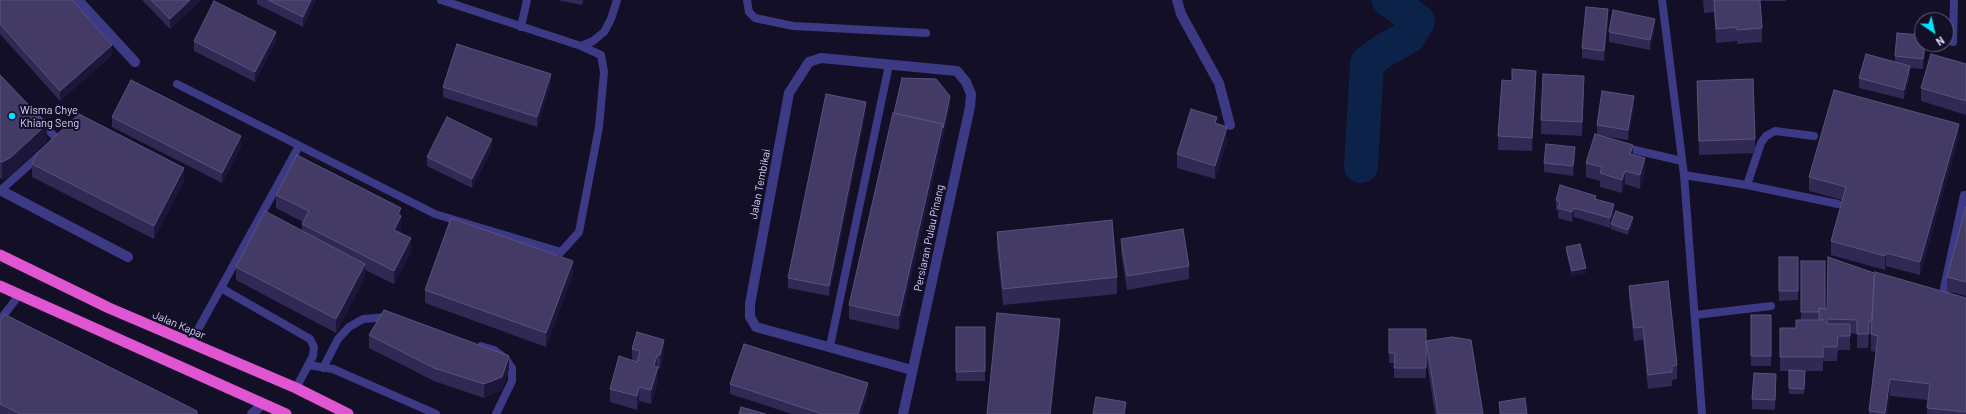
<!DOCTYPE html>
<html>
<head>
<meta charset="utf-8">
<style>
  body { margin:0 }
  #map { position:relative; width:1966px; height:414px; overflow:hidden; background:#130f26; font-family:Barlow,sans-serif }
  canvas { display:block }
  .north { position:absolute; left:1914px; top:12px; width:40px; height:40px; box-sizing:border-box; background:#130f26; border:1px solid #625e7d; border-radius:50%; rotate:146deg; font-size:11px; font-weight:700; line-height:16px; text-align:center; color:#d9d4ff }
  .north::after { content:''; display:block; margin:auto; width:14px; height:18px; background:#00e5ff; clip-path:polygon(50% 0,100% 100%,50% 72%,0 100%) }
</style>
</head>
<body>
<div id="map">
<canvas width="1966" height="414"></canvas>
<div class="north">N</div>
</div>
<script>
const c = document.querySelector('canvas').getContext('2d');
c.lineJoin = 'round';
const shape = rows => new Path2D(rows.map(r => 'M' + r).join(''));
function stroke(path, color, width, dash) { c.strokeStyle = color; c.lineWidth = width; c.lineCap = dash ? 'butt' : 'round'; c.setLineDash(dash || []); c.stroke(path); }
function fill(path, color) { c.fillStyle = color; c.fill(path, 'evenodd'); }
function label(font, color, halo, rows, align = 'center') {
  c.font = font + ' Barlow,sans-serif'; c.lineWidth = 4; c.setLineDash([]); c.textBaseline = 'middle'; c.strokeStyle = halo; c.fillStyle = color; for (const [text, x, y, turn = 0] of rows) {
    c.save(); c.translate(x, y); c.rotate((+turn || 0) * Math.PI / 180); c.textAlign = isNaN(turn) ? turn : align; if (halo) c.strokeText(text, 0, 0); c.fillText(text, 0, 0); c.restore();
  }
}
const river = shape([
  [1361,166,1367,63,1383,51,1408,37,1418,21,1389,0]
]);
const service = shape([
  [441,0,581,46,593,41,604,32,611,19,617,0],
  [747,0,749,12,755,18,793,26,926,33],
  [1662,0,1684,175,1702,414],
  [521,27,527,0],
  [1953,42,1954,0],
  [177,84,435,214,561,252,579,232,599,127,604,72,601,55,581,46],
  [39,120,57,139,53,143],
  [1622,147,1682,161],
  [1684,175,1747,185,1838,204],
  [1747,185,1761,143,1766,136,1775,131,1814,136],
  [0,191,41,154],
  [221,288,310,339,314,347,313,356,296,388],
  [1950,301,1944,288,1964,195],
  [1695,315,1771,306],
  [0,320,19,295],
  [190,344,299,146],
  [481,346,494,350,505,358,512,368,512,381,496,414],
  [830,346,889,65],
  [308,365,333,369,436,414],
  [323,368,338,339,349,327,363,319,390,317]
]);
const minor = shape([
  [78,0,135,62],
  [1177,0,1181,14,1219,83,1230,125],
  [0,190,128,257],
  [252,414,262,404],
  [903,414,970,107,971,94,966,82,957,71,821,58,809,62,789,93,750,304,750,317,756,327,912,370]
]);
const trunk = shape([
  [0,255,109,308,296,388,348,414],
  [0,286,286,414]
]);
const wall = shape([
  [142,0,201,0,170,29],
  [257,0,316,0,303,27,257,4],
  [557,0,583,0,582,5],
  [1703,0,1786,0,1786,1,1760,1,1762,28,1762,42,1737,44,1737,41,1716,43,1714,12,1704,13],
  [0,1,112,55,60,101,0,34],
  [1608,19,1604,61,1582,58,1582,48],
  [1655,28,1650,50,1609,42,1609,32],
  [194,41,276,41,255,82,194,51],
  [1926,44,1923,69,1910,68,1910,76,1904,99,1859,88,1859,78,1895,62,1895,56],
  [1966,64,1966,115,1921,101,1921,88],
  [0,75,47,141,10,175,2,179,0,178],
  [1697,81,1755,139,1755,153,1699,155],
  [551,84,537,127,443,97,443,87],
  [1536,84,1532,151,1498,150,1498,136],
  [1584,89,1582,136,1541,134,1541,120],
  [950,106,899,330,849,319,849,305],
  [1634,106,1628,140,1601,136,1633,154,1645,172,1640,189,1625,184,1622,193,1600,187,1600,181,1586,177,1586,163,1597,134,1597,125],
  [866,112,829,296,788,288,788,278],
  [112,117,241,146,222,183,112,127],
  [1217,124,1227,141,1215,179,1177,168,1177,154],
  [1959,137,1920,275,1886,266,1885,270,1831,255,1831,241,1842,200,1809,191,1809,177],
  [492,149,472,188,427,166,427,157],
  [1575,157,1573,176,1544,172,1544,163],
  [32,164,184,181,154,239,32,177],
  [276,195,401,208,401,229,400,232,411,252,394,284,365,270,365,277,336,333,236,280,236,267,302,231,302,224,303,222,276,208],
  [1596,199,1614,214,1612,221,1633,222,1628,235,1611,229,1611,225,1610,228,1574,217,1572,222,1558,218,1558,211,1556,210,1556,200],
  [1966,206,1966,296,1947,291,1947,277],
  [997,232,1117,277,1117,294,1003,305,997,248],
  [1121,239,1189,266,1189,279,1127,290,1121,253],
  [1566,247,1586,273,1572,276,1566,252],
  [1779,257,1798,257,1798,300,1779,301],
  [1801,261,1825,309,1827,309,1874,286,1872,319,1966,298,1966,414,1927,414,1928,400,1890,396,1887,414,1869,414,1876,352,1871,351,1871,334,1869,334,1868,348,1857,348,1857,334,1850,333,1850,350,1838,350,1837,361,1823,361,1823,371,1796,371,1805,371,1804,394,1789,394,1789,371,1780,371,1780,328,1796,328,1801,320],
  [573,274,546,347,425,303,425,290],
  [1629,286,1677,365,1677,379,1672,380,1672,386,1648,389,1643,340,1634,341,1629,299],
  [1751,315,1771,315,1771,366,1751,366],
  [0,321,197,414,0,414],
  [956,327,985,327,985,381,956,381],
  [1389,329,1426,341,1483,414,1435,414,1426,356,1426,378,1394,378,1394,363,1389,363],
  [369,335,509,369,502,390,484,398,434,381,369,348],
  [632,349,664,353,660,369,658,368,658,381,651,404,639,401,637,410,610,402,610,389,632,360],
  [730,384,868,393,861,414,792,414,730,394],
  [1776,384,1775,410,1752,409,1752,399],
  [1499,402,1527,414,1499,414]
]);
const shadedWall = shape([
  [190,0,201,0,170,29,170,19],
  [311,0,316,0,303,27,303,17],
  [1608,9,1608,19,1604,61,1604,51],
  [1655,19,1655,28,1650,50,1650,40],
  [276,32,276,41,255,82,255,72],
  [1925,44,1926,44,1923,69,1923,59],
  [112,45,112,55,60,101,60,91],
  [1910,66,1910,76,1904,99,1904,90],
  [1536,71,1536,84,1532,151,1532,138],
  [551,74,551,84,537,127,537,117],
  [1584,76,1584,89,1582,136,1582,122],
  [950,96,950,106,899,330,899,316,943,124],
  [1634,96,1634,106,1628,140,1628,130],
  [866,102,866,112,829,296,829,286],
  [47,124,47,141,10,175,2,179,2,162],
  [1959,124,1959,137,1920,275,1920,262],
  [1227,127,1227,141,1215,179,1215,166],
  [241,136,241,146,222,183,222,173],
  [492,139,492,149,472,188,472,179],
  [1633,145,1633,159,1630,154],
  [1575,147,1575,157,1573,176,1573,166],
  [1645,158,1645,172,1640,189,1640,175],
  [184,168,184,181,154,239,154,226],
  [1625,171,1625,184,1622,193,1622,180],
  [1614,204,1614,214,1610,228,1610,218],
  [401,208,401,229,394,243,394,230,398,214],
  [1574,208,1574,217,1572,222,1572,212],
  [1633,217,1633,222,1628,235,1628,230],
  [411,238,411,252,394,284,394,271],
  [1886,253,1886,266,1885,270,1885,256],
  [573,261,573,274,546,347,546,333],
  [365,264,365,277,336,333,336,319],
  [1586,268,1586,273,1572,276,1572,271],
  [1874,273,1874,286,1872,334,1872,321],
  [1060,319,1060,333,1051,414,1050,414],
  [664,340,664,353,660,369,660,355],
  [657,355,657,368,654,366],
  [509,356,509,369,502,390,484,398,484,384],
  [658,367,658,381,651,404,651,390],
  [1776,374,1776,384,1775,410,1775,400],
  [1890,379,1890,396,1887,414,1885,414],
  [868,383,868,393,861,414,858,414],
  [639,387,639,401,637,410,637,396],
  [1126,402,1126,414,1124,414]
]);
const building = shape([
  [1,0,72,0,112,45,60,91,0,24,0,1,1,0],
  [151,0,190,0,170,19,151,0],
  [268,0,311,0,303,17,268,0],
  [1714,0,1760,0,1762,28,1737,30,1737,27,1716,29,1714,0],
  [214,1,276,32,255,72,194,41,214,1],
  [1586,7,1608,9,1604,51,1582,48,1586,7],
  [1613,10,1655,19,1650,40,1609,32,1613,10],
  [1897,33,1922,35,1922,44,1925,44,1923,59,1895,56,1897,33],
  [457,44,551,74,537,117,443,87,457,44],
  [1866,54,1910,66,1904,90,1859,78,1866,54],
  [1931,54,1966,64,1966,101,1921,88,1931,54],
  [1512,69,1536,71,1532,138,1498,136,1502,80,1512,81,1512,69],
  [1543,74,1584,76,1582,122,1541,120,1543,74],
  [0,75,47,124,10,158,2,162,0,161,0,75],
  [902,78,936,79,950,96,943,128,943,124,894,113,902,78],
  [1753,79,1755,139,1699,141,1697,81,1753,79],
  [131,80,241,136,222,173,112,117,131,80],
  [1834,90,1959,124,1920,262,1886,253,1885,256,1831,241,1846,187,1809,177,1834,90],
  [1602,91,1634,96,1628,130,1597,125,1602,91],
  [826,94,866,102,829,286,788,278,826,94],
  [1191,109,1217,117,1215,123,1227,127,1215,166,1177,154,1191,109],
  [893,113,943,124,899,316,849,305,893,113],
  [79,114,184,168,154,226,32,164,37,153,79,114],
  [447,117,492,139,472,179,427,157,447,117],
  [1595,134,1633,145,1630,154,1645,158,1640,175,1625,171,1622,180,1600,173,1602,167,1586,163,1595,134],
  [1546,144,1575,147,1573,166,1544,163,1546,144],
  [297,155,401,208,398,214,401,216,394,230,411,238,394,271,302,224,309,211,276,195,297,155],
  [1560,185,1596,196,1595,199,1614,204,1610,218,1574,208,1572,212,1558,208,1560,202,1556,200,1560,185],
  [1966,206,1966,282,1947,277,1966,206],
  [265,211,365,264,336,319,236,267,265,211],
  [1616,211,1633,217,1628,230,1611,224,1616,211],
  [451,218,573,261,546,333,425,290,451,218],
  [1112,220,1117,277,1003,289,997,232,1112,220],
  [1183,229,1189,266,1127,276,1121,239,1183,229],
  [1580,244,1586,268,1572,271,1566,247,1580,244],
  [1779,257,1798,257,1798,291,1779,291,1779,257],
  [1828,257,1874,273,1872,321,1869,321,1868,334,1857,334,1857,320,1827,319,1827,324,1850,324,1850,336,1838,336,1837,347,1823,347,1823,357,1780,357,1780,328,1796,328,1796,320,1824,320,1819,319,1819,308,1827,309,1828,257],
  [1801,261,1825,261,1825,309,1819,308,1819,312,1801,312,1801,261],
  [1875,272,1966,298,1966,412,1927,408,1930,384,1890,379,1885,413,1869,411,1878,336,1871,334,1875,272],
  [1668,281,1677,365,1672,366,1672,372,1648,375,1643,327,1634,328,1629,286,1668,281],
  [384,310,509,356,502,377,484,384,434,368,369,335,384,310],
  [997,313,1060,319,1050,414,987,414,997,313],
  [4,314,197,411,197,414,20,414,0,404,0,321,4,314],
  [1751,315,1771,315,1771,356,1751,356,1751,315],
  [956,327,985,327,985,371,956,372,956,327],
  [1389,329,1426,329,1426,368,1394,368,1395,353,1389,353,1389,329],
  [637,332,664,340,660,355,657,355,654,366,658,367,651,390,639,387,637,396,610,389,619,356,637,362,640,351,632,349,637,332],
  [1452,337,1471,340,1483,414,1438,414,1426,341,1452,337],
  [744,344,868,383,858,414,822,414,730,384,744,344],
  [1789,370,1805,371,1804,389,1789,388,1789,370],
  [1754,373,1776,374,1775,400,1752,399,1754,373],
  [1096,397,1126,402,1124,414,1093,414,1096,397],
  [1525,398,1527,414,1501,414,1499,402,1525,398],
  [741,407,766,414,739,414,741,407]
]);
const markers = [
  [12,116,4,"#00e5ff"]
];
const poiNames = [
  ["Wisma Chye",20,110],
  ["Khiang Seng",20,123]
];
const streetNames = [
  ["Jalan Tembikai",760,184,-79],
  ["Persiaran Pulau Pinang",929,238,-78],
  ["Jalan Kapar",179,325,23]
];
stroke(river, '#0c2248', 34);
stroke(service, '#3d3a85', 8);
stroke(minor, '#3d3a85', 10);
stroke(trunk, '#e055d1', 11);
fill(wall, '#312854');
fill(shadedWall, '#1d163a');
fill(building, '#433a66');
stroke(building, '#5a527e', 1);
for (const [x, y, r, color] of markers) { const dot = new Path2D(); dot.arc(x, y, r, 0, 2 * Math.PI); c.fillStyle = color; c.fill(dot); stroke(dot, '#130f26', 1.5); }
label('11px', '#d9d4ff', '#130f26', poiNames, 'left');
label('11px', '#d9d4ff', '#130f26', streetNames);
</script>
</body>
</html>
